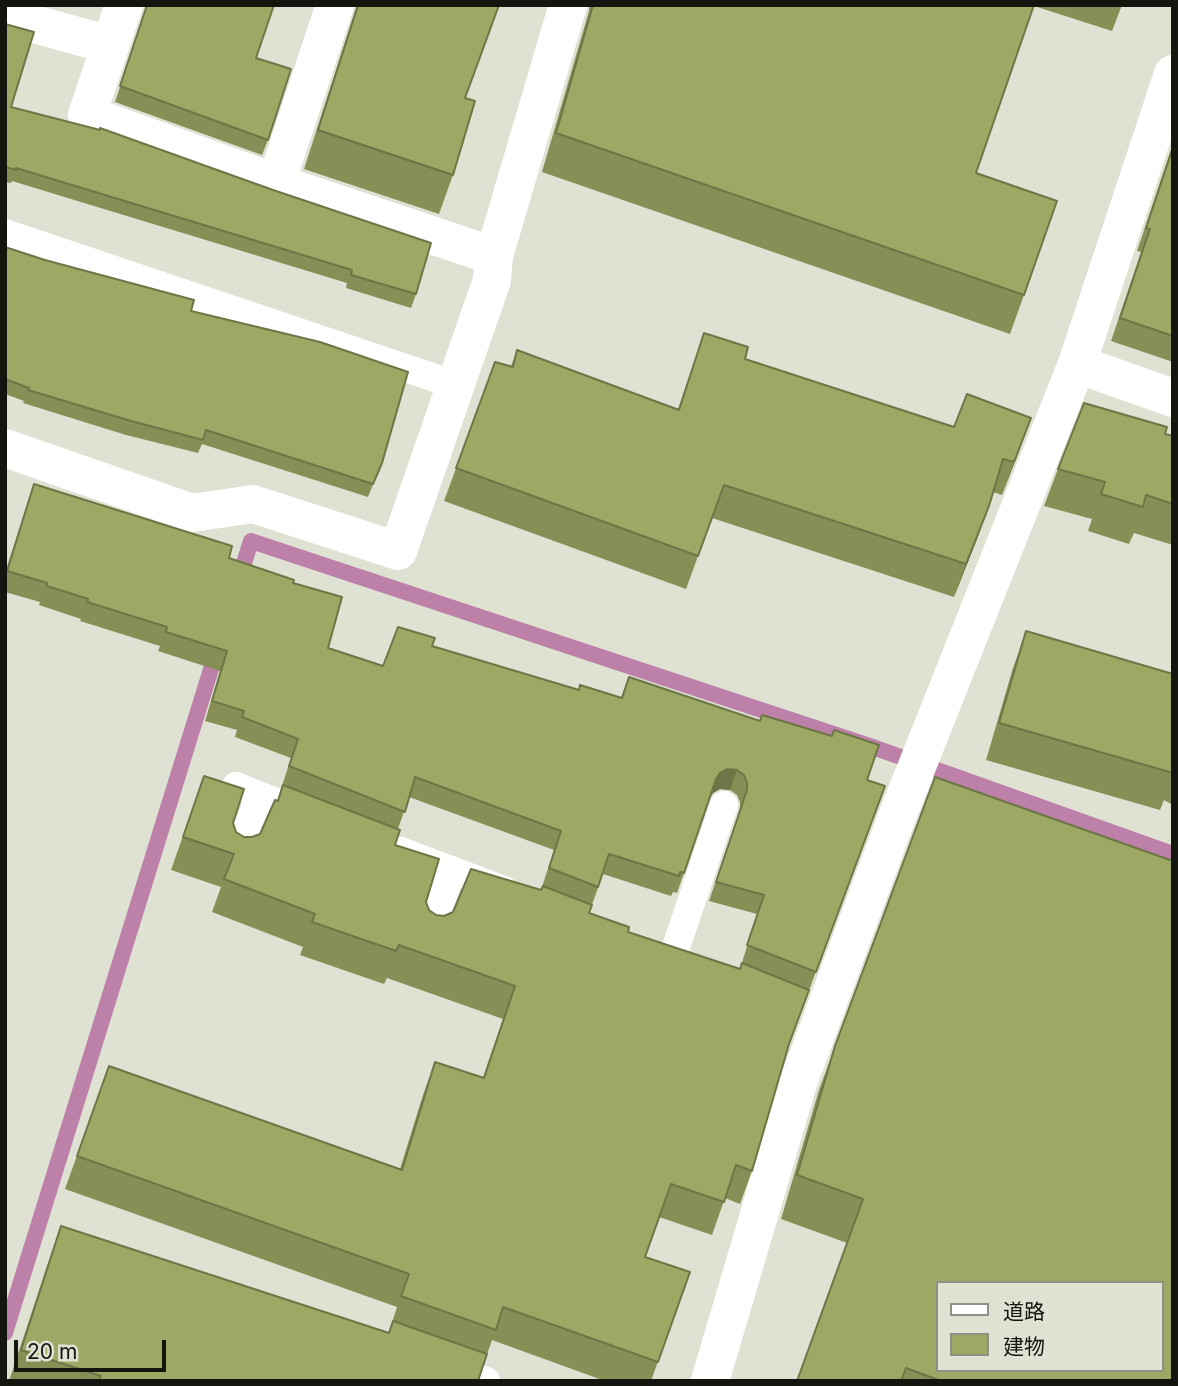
<!DOCTYPE html>
<html>
<head>
<meta charset="utf-8">
<style>
  body { margin:0 }
  #map { position:relative; width:1178px; height:1386px; overflow:hidden; background:#dfe2d2; font-family:Inter,"Noto Sans JP",sans-serif }
  canvas { display:block }
  .frame { position:absolute; inset:0; border:7px solid #13150f; pointer-events:none }
  .legend { position:absolute; left:936px; top:1281px; width:228px; height:91px; box-sizing:border-box; background:#dfe2d2; border:2px solid #8d9084; margin:0; padding:9px 12px; list-style:none; font-size:21px; color:#13150f }
  .legend li { display:flex; align-items:center; gap:14px; height:35px }
  .legend b { width:35px; border:2px solid #8d9084 }
  .scale { position:absolute; left:14px; top:1340px; width:152px; height:32px; box-sizing:border-box; border:4px solid #13150f; border-top:0; padding-left:9px; font-size:21px; line-height:24px; white-space:nowrap; color:#13150f; -webkit-text-stroke:5px #dfe2d2; paint-order:stroke }
</style>
</head>
<body>
<div id="map">
<canvas width="1178" height="1386"></canvas>
<div class="frame"></div>
<ul class="legend">
<li><b style="height:9px;background:#fff"></b>道路</li>
<li><b style="height:19px;background:#9ca864"></b>建物</li>
</ul>
<div class="scale">20 m</div>
</div>
<script>
const c = document.querySelector('canvas').getContext('2d');
c.lineJoin = 'round';
const shape = rows => new Path2D(rows.map(r => 'M' + r).join(''));
function stroke(path, color, width, dash) { c.strokeStyle = color; c.lineWidth = width; c.lineCap = dash ? 'butt' : 'round'; c.setLineDash(dash || []); c.stroke(path); }
function fill(path, color) { c.fillStyle = color; c.fill(path, 'evenodd'); }
const stream = shape([
  [238,582,251,541,867,745,1173,854],
  [5,1333,217,650]
]);
const service = shape([
  [5,233,456,385],
  [236,786,308,815],
  [401,851,504,890],
  [237,854,260,796],
  [430,933,452,870],
  [673,956,724,805],
  [442,1365,486,1381]
]);
const minor = shape([
  [124,5,87,115,276,183,494,256],
  [5,16,110,45],
  [276,183,335,5],
  [1077,364,1173,398],
  [5,448,192,513,253,504,398,551,492,280,494,256,568,5],
  [710,1381,798,1083,898,814,1077,364,1173,74]
]);
const wall = shape([
  [145,5,274,5,256,58,268,140,262,155,115,102,145,12],
  [357,5,499,5,465,98,453,175,439,214,304,169],
  [589,5,1122,5,1112,31,1034,6,976,173,1024,295,1010,334,542,172,589,11],
  [5,24,11,107,416,294,411,308,346,288,347,283,12,181,11,183,5,182],
  [1173,144,1173,362,1111,341,1141,252,1137,251],
  [5,247,191,311,382,463,368,497,202,444,198,453,126,435,23,403,24,401,5,394],
  [704,333,745,359,1019,451,1002,495,993,492,977,539,954,597,712,518,686,589,444,501,495,362,511,366,517,350,678,409],
  [1165,434,1173,436,1173,545,1134,533,1129,544,1088,531,1092,519,1044,506,1058,469],
  [34,484,293,583,328,648,383,666,432,646,578,690,621,698,629,677,867,780,885,786,788,1047,752,1171,740,1204,725,1198,712,1235,659,1217,645,1257,690,1272,651,1381,605,1381,492,1340,478,1381,9,1381,47,1266,61,1226,388,1333,390,1329,397,1307,65,1189,109,1066,400,1169,423,1095,435,1062,483,1077,503,1019,387,978,384,984,300,955,303,947,212,912,221,887,171,870,204,776,233,823,236,832,244,837,252,837,260,834,277,801,291,758,235,737,237,730,205,721,220,671,158,651,160,646,80,621,81,619,39,605,40,602,5,592,5,573],
  [720,789,730,790,737,795,740,802,740,810,709,901,757,914,740,969,628,932,589,913,603,874,671,896,673,892,677,893,710,798,713,793],
  [409,797,554,850,541,890,453,912,444,916,436,915,429,910,395,845,398,829],
  [1026,631,1173,674,1173,805,1164,800,1160,810,986,760,1013,668],
  [935,777,1173,1381,797,1381,847,1243,781,1219,819,1090]
]);
const shadedWall = shape([
  [1031,418,1019,451,1002,495,1014,462],
  [989,506,977,539,954,597,966,564],
  [727,769,737,770,730,790,720,789,713,793,709,799,716,779,720,773]
]);
const building = shape([
  [147,5,274,5,256,58,291,69,268,140,120,86,147,5],
  [358,5,499,5,465,98,475,101,453,175,318,130,358,5],
  [593,5,1034,5,976,173,1057,201,1024,295,556,133,593,5],
  [5,24,34,32,11,107,100,130,100,128,273,190,431,243,416,294,351,275,352,270,16,168,16,170,5,167,5,24],
  [1173,147,1173,336,1120,318,1150,229,1146,228,1173,147],
  [5,247,45,260,194,300,191,311,320,342,408,372,382,463,373,484,206,430,203,440,131,421,28,390,29,388,5,379,5,247],
  [704,333,748,347,745,359,954,427,967,394,1031,418,1014,462,1003,459,989,506,966,564,724,485,698,556,456,468,495,362,513,367,517,350,679,410,704,333],
  [1084,403,1167,427,1165,434,1173,436,1173,504,1146,495,1143,507,1101,494,1105,482,1058,469,1084,403],
  [34,484,232,546,229,558,294,580,293,583,342,597,328,648,383,666,398,627,435,638,432,646,579,690,580,685,622,698,629,677,760,721,762,715,832,736,834,730,879,745,867,780,885,786,816,972,747,945,764,895,716,882,747,790,747,783,744,775,737,770,727,769,720,773,716,779,684,873,680,872,679,876,609,854,598,887,549,868,561,831,415,777,405,812,289,766,298,739,242,717,244,711,212,701,227,651,166,632,167,627,87,602,88,599,47,586,47,583,7,571,34,484],
  [1026,631,1173,674,1173,773,999,723,1026,631],
  [204,776,244,789,233,823,236,832,244,837,252,837,260,834,275,800,278,801,283,785,400,830,395,845,439,859,426,902,429,910,436,915,444,916,453,912,471,869,541,890,543,886,592,905,589,913,629,927,628,932,740,969,742,963,809,990,789,1044,752,1171,736,1165,724,1202,671,1184,645,1257,690,1272,658,1362,503,1307,496,1330,401,1296,409,1274,77,1156,109,1066,402,1170,435,1062,484,1078,515,986,399,945,396,951,312,922,315,914,224,879,234,854,183,837,204,776],
  [935,777,1173,861,1173,1381,941,1381,906,1368,901,1381,797,1381,863,1199,797,1175,835,1046,935,777],
  [938,1283,1162,1283,1162,1370,938,1370,938,1283],
  [61,1226,389,1333,393,1321,487,1354,478,1381,99,1381,101,1376,21,1350,61,1226]
]);
stroke(stream, '#bd80a8', 16);
stroke(service, '#fff', 28);
stroke(minor, '#fff', 38);
fill(wall, '#869056');
fill(shadedWall, '#6d7646');
fill(building, '#9ca864');
stroke(building, '#6d7646', 2);
</script>
</body>
</html>
